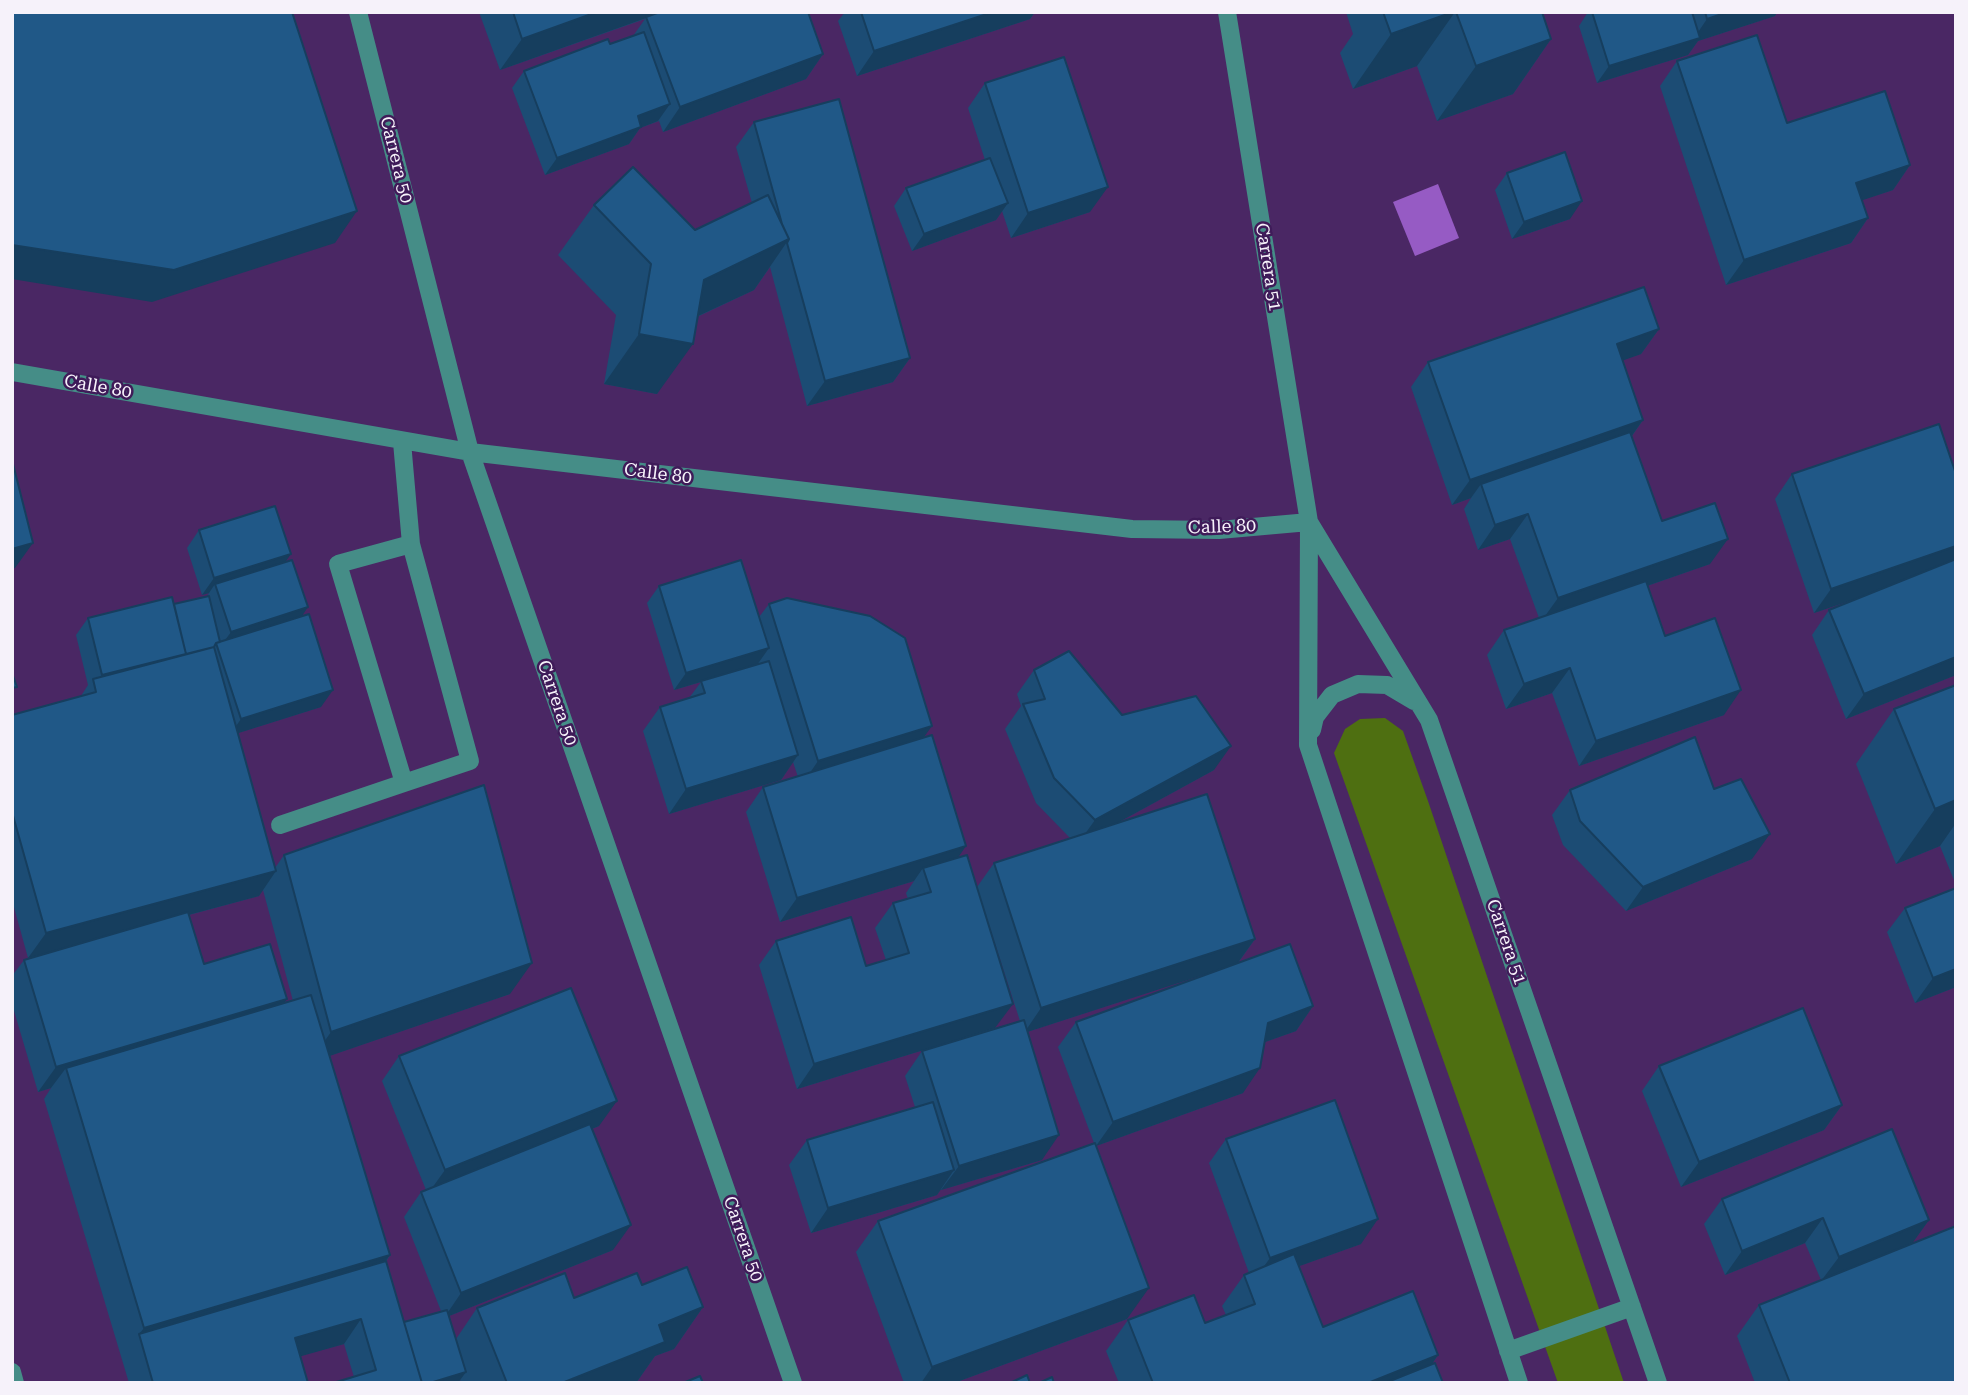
<!DOCTYPE html>
<html>
<head>
<meta charset="utf-8">
<style>
  body { margin:0 }
  #map { position:relative; width:1968px; height:1395px; overflow:hidden; background:#4a2764; font-family:"Roboto Serif",serif }
  canvas { display:block }
  .frame { position:absolute; inset:0; border:14px solid #f6f2fa; pointer-events:none }
</style>
</head>
<body>
<div id="map">
<canvas width="1968" height="1395"></canvas>
<div class="frame"></div>
</div>
<script>
const c = document.querySelector('canvas').getContext('2d');
c.lineJoin = 'round';
function fill(path, color) { c.fillStyle = color; c.fill(path, 'evenodd'); }
const shape = rows => new Path2D(rows.map(r => 'M' + r).join(''));
function stroke(path, color, width, dash) { c.strokeStyle = color; c.lineWidth = width; c.lineCap = dash ? 'butt' : 'round'; c.setLineDash(dash || []); c.stroke(path); }
function label(font, color, halo, rows, align = 'center') {
  c.font = font + ' "Roboto Serif",serif'; c.lineWidth = 5; c.setLineDash([]); c.textBaseline = 'middle'; c.strokeStyle = halo; c.fillStyle = color; for (const [text, x, y, turn = 0] of rows) {
    c.save(); c.translate(x, y); c.rotate((+turn || 0) * Math.PI / 180); c.textAlign = isNaN(turn) ? turn : align; if (halo) c.strokeText(text, 0, 0); c.fillText(text, 0, 0); c.restore();
  }
}
const green = shape([
  [1385,718,1403,731,1428,801,1624,1383,1558,1383,1334,753,1345,729,1360,719]
]);
const water = shape([
  [1438,184,1459,238,1415,256,1393,202]
]);
const minor = shape([
  [358,12,470,452,793,1383],
  [1227,12,1309,522,1308,745,1519,1383],
  [12,372,470,452,1132,529,1219,530,1309,522],
  [402,442,411,544,470,761,404,783,338,564,411,544],
  [1309,522,1429,720,1658,1383],
  [1312,730,1315,717,1332,695,1358,684,1387,685,1414,701],
  [280,825,404,783],
  [1508,1351,1632,1307],
  [12,1372,15,1383]
]);
const wall = shape([
  [479,12,808,12,823,54,806,79,663,132,659,121,640,128,629,144,545,175,512,88,524,71,633,36,645,19,500,70],
  [845,12,1035,12,1030,19,857,76,838,21],
  [1346,12,1545,12,1542,13,1551,39,1513,94,1437,121,1417,66,1353,89,1340,53,1353,34],
  [1588,12,1777,12,1775,16,1698,41,1688,55,1597,83,1579,26],
  [1677,61,1787,123,1910,165,1893,190,1862,200,1868,218,1851,243,1726,285,1660,86],
  [985,83,1090,212,1011,238,1002,211,996,220,912,251,894,206,906,188,985,160,968,108],
  [754,122,910,358,893,382,807,406,770,267,754,290,697,317,657,394,604,384,616,315,558,255,594,205,695,230,752,203,736,147],
  [1507,173,1570,219,1512,239,1495,190],
  [1659,329,1641,354,1623,360,1643,420,1632,436,1662,521,1710,564,1647,586,1665,636,1724,715,1579,766,1552,693,1506,709,1487,655,1504,630,1539,618,1510,539,1478,550,1464,509,1471,498,1452,505,1411,387,1428,362],
  [1792,474,1956,474,1956,675,1846,719,1812,635,1829,610,1864,596,1814,613,1775,499],
  [199,530,285,562,301,617,321,707,238,733,275,868,284,855,510,994,329,1056,390,1255,386,1262,404,1322,441,1311,404,1217,421,1192,426,1190,382,1081,399,1056,599,1126,592,1129,613,1250,449,1316,456,1339,477,1308,574,1298,642,1285,703,1307,674,1349,655,1356,636,1383,461,1383,460,1380,458,1383,354,1377,344,1344,300,1356,308,1383,129,1383,44,1099,51,1088,38,1092,12,1004,12,976,24,960,28,958,12,900,12,715,81,696,88,685,76,635,88,618,174,604,207,596,209,593,202,595,187,548],
  [263,890,293,1001,283,1003,287,999,204,964,189,915,259,896],
  [659,586,759,617,769,604,923,738,958,858,977,887,994,863,1070,838,1036,803,1005,729,1021,706,1017,694,1034,670,1122,715,1214,770,1119,822,1255,939,1238,963,1313,1006,1296,1031,1265,1042,1243,1093,1096,1146,1127,1319,954,1383,904,1383,856,1252,878,1221,1094,1143,1058,1047,1076,1022,1221,969,1027,1032,1042,1160,941,1190,941,1189,937,1195,811,1233,789,1165,807,1140,915,1107,905,1076,922,1051,979,1033,797,1089,759,965,776,941,866,966,886,960,875,928,893,903,908,899,906,893,914,881,780,922,746,812,763,787,798,777,793,762,781,780,669,814,643,731,660,707,689,698,701,682,674,690,647,603],
  [978,891,1020,1021,995,1028],
  [1956,685,1956,880,1954,880,1940,846,1896,864,1856,764,1894,709],
  [1714,789,1752,859,1626,911,1563,845,1552,815,1570,790],
  [1956,888,1956,987,1915,1003,1887,932,1905,908],
  [1659,1066,1842,1105,1824,1130,1681,1187,1642,1091],
  [1226,1139,1361,1244,1299,1266,1323,1327,1438,1355,1432,1364,1443,1383,1119,1383,1106,1351,1128,1320,1205,1323,1226,1315,1222,1306,1244,1275,1249,1273,1209,1163],
  [1722,1199,1929,1220,1912,1243,1956,1383,1755,1383,1737,1336,1759,1305,1821,1280,1805,1243,1725,1275,1704,1224]
]);
const shadedWall = shape([
  [597,12,663,12,500,70,522,39],
  [993,12,1035,12,1030,19,857,76,874,51],
  [1453,12,1455,12,1417,66,1353,89,1391,34],
  [1728,12,1777,12,1775,16,1698,41,1688,55,1597,83,1609,66,1692,41,1707,19],
  [1551,39,1513,94,1437,121,1476,66],
  [823,54,806,79,663,132,680,107],
  [670,104,658,121,640,128,629,144,545,175,557,158,638,116],
  [1910,165,1893,190,1839,208,1856,183],
  [1108,187,1090,212,1011,238,1028,213],
  [1582,201,1570,219,1512,239,1524,222],
  [1008,203,996,220,912,251,924,234],
  [357,211,335,243,152,302,12,279,12,245],
  [1868,218,1851,243,1726,285,1744,260],
  [789,239,754,290,668,330,704,280],
  [1659,329,1641,354,1599,369,1617,344],
  [639,334,693,344,657,394,604,384],
  [910,358,893,382,807,406,825,381],
  [1643,420,1626,444,1481,484,1471,498,1452,505,1470,480],
  [1528,514,1510,539,1478,550,1495,525],
  [1728,539,1710,564,1540,623,1558,598],
  [33,543,15,568,12,569,12,549],
  [1956,546,1956,565,1814,613,1831,589],
  [291,554,279,571,215,584,209,593,202,595,214,578],
  [308,607,296,625,220,647,231,632],
  [769,648,757,665,674,690,686,673],
  [1956,657,1956,675,1846,719,1864,694],
  [1570,668,1552,693,1506,709,1524,684],
  [333,690,321,707,229,736,241,719],
  [1741,690,1724,715,1579,766,1596,741],
  [932,726,914,751,801,786,818,761],
  [1231,746,1214,770,1077,845,1095,820],
  [798,755,781,780,669,814,686,789],
  [1956,800,1956,823,1940,846,1896,864,1935,809],
  [1770,834,1752,859,1626,911,1643,887],
  [966,846,949,871,923,868,914,881,780,922,797,898],
  [276,871,259,896,28,958,46,933],
  [1255,939,1237,964,1024,1033,1041,1008],
  [532,963,510,994,309,1063,331,1032],
  [1956,969,1956,987,1915,1003,1933,978],
  [287,999,269,1023,66,1068,51,1088,38,1092,56,1067],
  [1013,1004,995,1028,797,1089,814,1064],
  [1313,1006,1296,1031,1251,1047,1268,1023],
  [1260,1068,1243,1093,1096,1146,1113,1122],
  [617,1101,599,1126,427,1195,445,1170],
  [1842,1105,1824,1130,1681,1187,1699,1162],
  [1059,1135,1042,1160,941,1190,959,1166],
  [954,1170,937,1195,811,1233,828,1208],
  [1823,1218,1805,1243,1725,1275,1742,1251],
  [1378,1219,1361,1244,1252,1283,1270,1258],
  [1929,1220,1911,1245,1821,1281,1839,1257],
  [631,1225,613,1250,444,1318,461,1293],
  [390,1255,368,1286,139,1334,144,1328],
  [1149,1288,1127,1319,954,1383,921,1383,932,1367],
  [703,1307,674,1349,655,1356,636,1383,562,1383,659,1325],
  [361,1319,344,1344,277,1363,295,1338],
  [1438,1355,1419,1383,1368,1383],
  [466,1372,458,1383,430,1383]
]);
const building = shape([
  [12,12,292,12,357,211,174,270,12,245,12,12],
  [513,12,597,12,522,39,513,12],
  [660,12,808,12,823,54,680,107,646,17,660,12],
  [861,12,993,12,874,51,861,12],
  [1383,12,1453,12,1391,34,1383,12],
  [1456,12,1542,12,1551,39,1476,66,1456,12],
  [1592,12,1692,12,1700,38,1609,66,1592,12],
  [1705,12,1728,12,1707,19,1705,12],
  [644,32,670,104,638,116,641,127,557,158,524,71,608,39,610,44,644,32],
  [1757,35,1787,123,1885,91,1910,165,1856,183,1868,218,1744,260,1677,61,1757,35],
  [1064,57,1108,187,1028,213,985,83,1064,57],
  [839,99,910,358,825,381,787,243,789,239,782,224,754,122,839,99],
  [1565,152,1582,201,1524,222,1507,173,1565,152],
  [990,158,1008,203,924,234,906,188,990,158],
  [633,167,695,230,768,195,789,239,704,280,693,344,639,334,651,264,594,205,633,167],
  [1644,287,1659,329,1617,344,1643,420,1470,480,1428,362,1644,287],
  [1939,424,1956,474,1956,546,1831,589,1792,474,1939,424],
  [1630,432,1662,521,1715,503,1728,539,1558,598,1528,514,1495,525,1481,484,1630,432],
  [12,460,33,543,12,549,12,460],
  [275,506,291,554,214,578,199,530,275,506],
  [1956,559,1956,657,1864,694,1829,610,1956,559],
  [292,560,308,607,231,632,215,584,292,560],
  [741,560,769,648,686,673,659,586,741,560],
  [1646,581,1665,636,1715,618,1741,690,1596,741,1570,668,1524,684,1504,630,1646,581],
  [209,596,220,642,216,643,214,647,186,654,174,604,209,596],
  [172,597,186,654,102,675,88,618,172,597],
  [787,598,870,616,905,638,932,726,818,761,769,604,787,598],
  [309,614,333,690,241,719,216,643,309,614],
  [214,647,276,871,46,933,12,812,12,715,96,692,93,679,214,647],
  [1069,651,1122,715,1196,696,1231,746,1095,820,1054,778,1023,704,1045,699,1034,670,1069,651],
  [769,661,798,755,686,789,660,707,705,693,701,681,769,661],
  [12,673,17,687,12,688,12,673],
  [1956,685,1956,800,1935,809,1894,709,1956,685],
  [932,735,966,846,797,898,763,787,932,735],
  [1695,737,1714,789,1741,779,1770,834,1643,887,1580,821,1570,790,1695,737],
  [484,785,532,963,331,1032,284,855,484,785],
  [1207,794,1255,939,1041,1008,994,863,1207,794],
  [967,855,1013,1004,814,1064,776,941,851,917,866,966,909,953,893,903,931,892,923,868,967,855],
  [1956,888,1956,969,1933,978,1905,908,1956,888],
  [188,912,204,964,270,944,287,999,56,1067,24,960,188,912],
  [1290,944,1313,1006,1268,1023,1260,1068,1113,1122,1076,1022,1290,944],
  [571,988,617,1101,445,1170,399,1056,571,988],
  [311,995,390,1255,144,1328,66,1068,311,995],
  [1803,1008,1842,1105,1699,1162,1659,1066,1803,1008],
  [1024,1020,1059,1135,959,1166,922,1051,1024,1020],
  [1335,1100,1378,1219,1270,1258,1226,1139,1335,1100],
  [933,1102,954,1170,828,1208,807,1140,933,1102],
  [590,1124,631,1225,461,1293,421,1192,590,1124],
  [1892,1129,1929,1220,1839,1257,1823,1218,1742,1251,1722,1199,1892,1129],
  [1095,1143,1149,1288,932,1367,878,1221,1095,1143],
  [1956,1226,1956,1383,1790,1383,1759,1305,1956,1226],
  [1294,1254,1323,1327,1413,1291,1438,1355,1368,1383,1153,1383,1128,1320,1194,1295,1205,1323,1255,1304,1244,1275,1294,1254],
  [386,1261,422,1383,333,1383,376,1370,361,1319,295,1338,308,1383,153,1383,139,1334,386,1261],
  [687,1267,703,1307,659,1325,665,1342,562,1383,507,1383,477,1308,565,1273,574,1298,637,1273,642,1285,687,1267],
  [447,1310,466,1372,430,1383,422,1383,404,1322,447,1310],
  [1435,1363,1443,1383,1385,1383,1435,1363],
  [1027,1375,1030,1383,1010,1383,1027,1375],
  [700,1376,703,1383,683,1383,700,1376],
  [1052,1377,1054,1383,1039,1383,1052,1377]
]);
const streetNames = [
  ["Carrera 50",396,160,76],
  ["Carrera 51",1268,267,81],
  ["Calle 80",98,387,10],
  ["Calle 80",658,474,7],
  ["Calle 80",1222,527,-2],
  ["Carrera 50",557,703,71],
  ["Carrera 51",1506,942,71],
  ["Carrera 50",743,1239,71]
];
fill(green, '#4e6f11');
fill(water, '#965bc4');
stroke(minor, '#458d87', 18);
fill(wall, '#1c4c74');
fill(shadedWall, '#163e5e');
fill(building, '#205887');
stroke(building, '#163e5e', 2);
label('18px', '#f6f2fa', '#3f1b59', streetNames);
</script>
</body>
</html>
